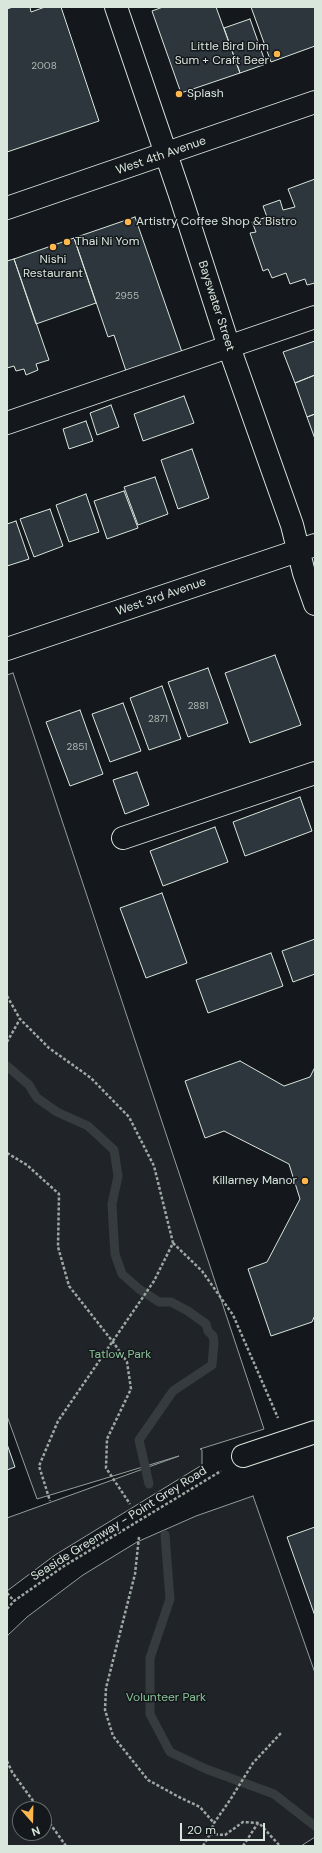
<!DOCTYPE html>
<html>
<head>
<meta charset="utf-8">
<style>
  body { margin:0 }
  #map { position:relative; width:322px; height:1853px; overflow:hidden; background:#14181c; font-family:"DM Sans",sans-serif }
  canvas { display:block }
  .frame { position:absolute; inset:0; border:8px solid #d8e6dc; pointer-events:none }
  .north { position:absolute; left:12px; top:1801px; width:40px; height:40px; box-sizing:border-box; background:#14181c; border:1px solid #626a69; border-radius:50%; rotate:160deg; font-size:11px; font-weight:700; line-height:16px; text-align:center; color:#d8e6dc }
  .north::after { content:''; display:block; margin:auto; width:14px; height:18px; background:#ffb74d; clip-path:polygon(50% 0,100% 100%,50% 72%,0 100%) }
  .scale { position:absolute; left:180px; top:1823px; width:85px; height:18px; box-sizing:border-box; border:2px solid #d8e6dc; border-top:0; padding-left:5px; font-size:12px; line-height:14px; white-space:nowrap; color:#d8e6dc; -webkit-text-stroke:3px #14181c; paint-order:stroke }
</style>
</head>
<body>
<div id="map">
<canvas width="322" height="1853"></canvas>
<div class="frame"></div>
<div class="north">N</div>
<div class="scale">20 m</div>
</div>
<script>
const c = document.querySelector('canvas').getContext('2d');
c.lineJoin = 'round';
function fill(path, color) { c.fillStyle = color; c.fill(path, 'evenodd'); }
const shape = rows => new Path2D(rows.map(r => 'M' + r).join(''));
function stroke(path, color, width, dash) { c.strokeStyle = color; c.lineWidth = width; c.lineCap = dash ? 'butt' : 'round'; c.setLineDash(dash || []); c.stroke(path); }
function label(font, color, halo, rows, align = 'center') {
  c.font = font + ' "DM Sans",sans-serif'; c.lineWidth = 3; c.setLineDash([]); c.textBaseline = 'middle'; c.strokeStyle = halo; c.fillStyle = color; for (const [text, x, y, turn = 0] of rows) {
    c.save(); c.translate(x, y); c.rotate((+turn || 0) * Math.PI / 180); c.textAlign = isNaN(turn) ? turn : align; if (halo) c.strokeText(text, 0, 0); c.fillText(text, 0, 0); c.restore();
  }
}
const green = shape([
  [13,673,264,1429,200,1449,202,1450,202,1465,55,1555,7,1591,7,1518,179,1456,37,1499,7,1416,7,675,13,673],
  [253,1496,315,1673,315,1837,301,1846,7,1846,7,1636,27,1617,83,1575,137,1542,196,1516,253,1496],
  [20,1809,44,1809,44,1833,20,1833,20,1809]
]);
const stream = shape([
  [7,1066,29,1085,37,1098,57,1112,88,1126,114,1150,118,1176,112,1204,114,1240,115,1254,122,1274,139,1289,159,1302,171,1302,188,1311,206,1324,208,1331,213,1336,214,1343,212,1365,173,1391,139,1440,149,1484],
  [165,1535,170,1599,150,1658,150,1714,170,1752,206,1769,274,1794,315,1826]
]);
const building = shape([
  [13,7,30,7,31,12,45,7,61,7,99,121,7,152,7,9,13,7],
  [163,7,216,7,240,73,181,93,152,11,163,7],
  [251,7,315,7,315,46,271,62,251,7],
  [250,19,266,64,240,73,224,28,250,19],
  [315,179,315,283,307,285,305,279,290,284,286,273,272,278,268,269,263,271,250,233,256,232,252,222,267,217,263,206,280,200,283,210,295,207,288,189,315,179],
  [135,217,182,352,126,371,114,335,108,337,74,238,135,217],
  [74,238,96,303,36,324,14,259,74,238],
  [14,259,49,360,36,364,38,370,26,375,24,369,16,371,14,366,7,368,7,261,14,259],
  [315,341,315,375,295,383,283,352,315,341],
  [315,375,315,414,307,417,295,383,315,375],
  [184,396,194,423,143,441,134,414,184,396],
  [111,405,119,427,97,435,90,413,111,405],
  [315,414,315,439,307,417,315,414],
  [86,421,93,441,69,449,63,429,86,421],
  [192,449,209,498,178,509,161,460,192,449],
  [155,477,168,514,138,525,124,487,155,477],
  [124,491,138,528,107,539,94,501,124,491],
  [86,494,99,532,69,542,56,505,86,494],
  [50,509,63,546,34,557,20,519,50,509],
  [16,521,29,559,7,566,7,524,16,521],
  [275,655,301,725,250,743,225,673,275,655],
  [208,668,228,723,188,737,168,682,208,668],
  [162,686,181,739,149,750,130,698,162,686],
  [123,703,141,751,110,762,92,714,123,703],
  [80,710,103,774,70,786,46,722,80,710],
  [137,772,149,805,125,814,113,780,137,772],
  [300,797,312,831,245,856,233,822,300,797],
  [215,827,228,862,163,886,150,851,215,827],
  [162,893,187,963,146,978,120,908,162,893],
  [315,939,315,974,293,982,282,951,315,939],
  [271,953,283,986,208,1013,196,980,271,953],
  [240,1061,284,1086,310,1077,315,1067,315,1315,312,1322,271,1336,248,1269,267,1262,300,1199,289,1164,224,1131,205,1138,185,1081,240,1061],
  [7,1444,15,1467,7,1470,7,1444],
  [315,1527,315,1616,287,1537,315,1527]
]);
const path = shape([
  [7,996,20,1019,49,1048,91,1078,129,1117,154,1166,173,1243,154,1281,58,1421,39,1466,50,1501],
  [7,1042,20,1019],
  [7,1153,27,1165,59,1194,58,1247,69,1286,113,1342,127,1362,131,1389,107,1439,106,1468,130,1504],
  [173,1243,202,1271,233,1315,278,1418],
  [139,1537,135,1574,106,1688,105,1710,113,1736,148,1780,179,1797,200,1807,214,1823],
  [7,1593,14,1601],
  [7,1609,14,1601,64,1566,221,1471],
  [7,1761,12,1772,39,1809],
  [44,1815,66,1846],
  [210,1834,225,1835,243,1822,259,1823,280,1846],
  [203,1846,210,1834,214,1823,230,1800,253,1763,281,1733],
  [243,1846,258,1823]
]);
const minor = shape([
  [116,7,180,195,229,347,292,525,304,573,315,604],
  [7,423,315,317],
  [7,649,315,545],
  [123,838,315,773],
  [243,1456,315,1432]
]);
const major = shape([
  [7,208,315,102]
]);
const markers = [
  [277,54,4,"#ffb74d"],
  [179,94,4,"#ffb74d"],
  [128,222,4,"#ffb74d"],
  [67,242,4,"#ffb74d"],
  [53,247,4,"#ffb74d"],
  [305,1181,4,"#ffb74d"]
];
const numberNames = [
  ["2008",44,66],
  ["2955",127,296],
  ["2881",198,706],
  ["2871",158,719],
  ["2851",77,747]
];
const poiNames = [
  ["Little Bird Dim",269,47,"right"],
  ["Sum + Craft Beer",269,61,"right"],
  ["Splash",187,94],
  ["Artistry Coffee Shop & Bistro",136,222],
  ["Thai Ni Yom",75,242],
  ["Nishi",53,260,"center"],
  ["Restaurant",53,274,"center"],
  ["Killarney Manor",297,1181,"right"]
];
const streetNames = [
  ["West 4th Avenue",161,156,-19],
  ["Bayswater Street",216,306,72],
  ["West 3rd Avenue",161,597,-19],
  ["Seaside Greenway - Point Grey Road",119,1524,-32]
];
const parkNames = [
  ["Tatlow Park",120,1355],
  ["Volunteer Park",166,1698]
];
fill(green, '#202428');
stroke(green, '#939e99', 1);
stroke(stream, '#363b3e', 9);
fill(building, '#2c363c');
stroke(building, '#d8e6dc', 1);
stroke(minor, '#d8e6dc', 24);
stroke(major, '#d8e6dc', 24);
stroke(path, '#9da8a2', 2.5, [3, 2]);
stroke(minor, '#14181c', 22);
stroke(major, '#14181c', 22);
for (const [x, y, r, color] of markers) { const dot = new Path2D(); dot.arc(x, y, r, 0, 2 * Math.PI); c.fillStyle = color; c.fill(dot); stroke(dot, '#14181c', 1.5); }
label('10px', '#adbab4', null, numberNames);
label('12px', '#d8e6dc', '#14181c', poiNames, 'left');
label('12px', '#d8e6dc', '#14181c', streetNames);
label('12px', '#8ac095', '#14181c', parkNames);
</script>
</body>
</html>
